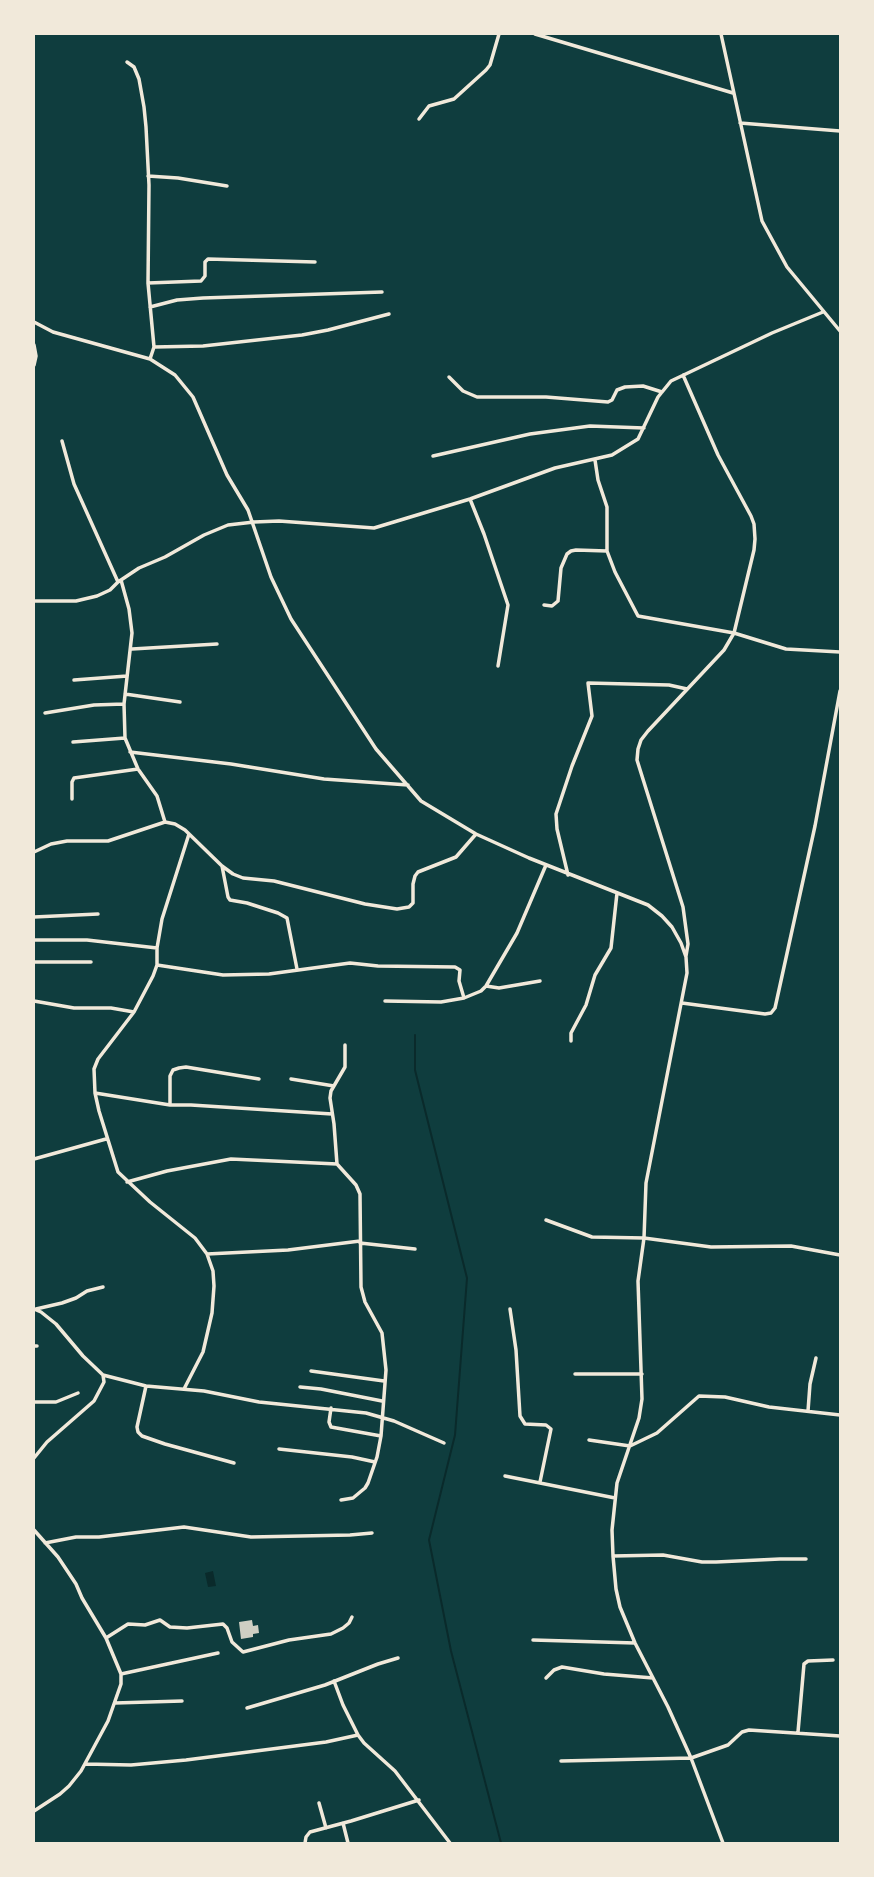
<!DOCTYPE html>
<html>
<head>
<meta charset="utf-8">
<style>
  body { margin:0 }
  #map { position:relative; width:874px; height:1877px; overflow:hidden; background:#0f3d3e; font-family:Merriweather,serif }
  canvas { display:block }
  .frame { position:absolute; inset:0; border:35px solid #f1e9da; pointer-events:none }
</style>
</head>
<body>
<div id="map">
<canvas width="874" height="1877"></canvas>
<div class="frame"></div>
</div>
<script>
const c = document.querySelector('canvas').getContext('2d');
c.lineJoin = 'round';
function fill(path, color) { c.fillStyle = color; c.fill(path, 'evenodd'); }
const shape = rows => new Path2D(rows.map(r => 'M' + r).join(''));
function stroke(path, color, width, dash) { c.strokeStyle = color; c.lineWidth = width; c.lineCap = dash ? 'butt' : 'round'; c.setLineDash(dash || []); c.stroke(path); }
const water = shape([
  [213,1571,216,1586,208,1587,205,1573]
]);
const stream = shape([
  [415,1035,415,1070,467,1278,455,1435,429,1540,451,1651,501,1843]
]);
const building = shape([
  [252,1620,253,1626,258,1625,259,1633,253,1634,253,1637,241,1639,239,1622]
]);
const minor = shape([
  [535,34,733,93],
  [721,34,762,221,787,267,840,331],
  [127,62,134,67,139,79,144,107,146,127,149,185,148,283,154,347,150,359],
  [419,119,429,106,454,99,486,70,490,65,499,34],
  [740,123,840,131],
  [148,176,178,178,227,186],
  [148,283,201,281,205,276,205,262,208,259,315,262],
  [150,307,177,300,203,298,382,292],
  [34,322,53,332,150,359,175,375,193,397,227,475,248,510,271,577,291,619,376,749,421,801,476,834,529,858,648,905,662,916,672,927,681,943,686,957,687,973,646,1183,644,1238,638,1281,642,1399,639,1418,617,1483,612,1530,613,1556,616,1589,620,1607,635,1643,668,1707,691,1758,723,1843],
  [34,345,36,356,34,365],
  [154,347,203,346,302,335,328,330,389,314],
  [683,375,718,455,751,516,754,524,755,539,754,550,734,633,724,650,648,731,641,740,638,749,637,760,683,907,688,944,686,956],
  [449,377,463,391,477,397,546,397,608,402,612,400,617,390,625,387,643,386,662,392],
  [62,441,74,484,118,582],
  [433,456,530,434,590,426,644,428],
  [595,460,598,480,607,507,607,551,615,572,638,616,734,633,786,649,840,652],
  [470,499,484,534,508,605,498,666],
  [121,580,129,609,132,633,124,704,125,738,138,769,157,796,165,822],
  [34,601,76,601,97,596,110,590,118,582,139,568,165,557,204,535,228,525,254,522,279,521,374,528,470,499,555,468,612,455,638,439,658,397,671,381,772,333,823,312],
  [544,605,552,606,558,601,561,568,567,554,571,551,576,550,607,551],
  [132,649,217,644],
  [74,680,127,676],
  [125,694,180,702],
  [45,713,94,705,124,704],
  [73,742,125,738],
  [130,752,231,764,324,779,408,785],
  [72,799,72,782,74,778,138,769],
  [34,852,51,844,67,841,108,841,165,822,175,824,185,830,222,866,233,874,243,878,274,881,365,904,397,909,409,907,413,903,413,884,415,876,418,872,456,857,476,834],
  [222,866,228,897,230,900,247,903,278,913,287,918,297,969],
  [568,875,557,829,556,814,572,766,592,716,588,683,669,685,687,689],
  [34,917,98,914],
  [34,940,87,940,157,948],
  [34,962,91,962],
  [157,965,223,975,269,974,350,963,378,966,455,967,460,970,459,981,464,998],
  [486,986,499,988,540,981],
  [34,1001,74,1008,111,1008,134,1012],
  [385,1001,441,1002,464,998,481,991,486,986,517,933,546,865],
  [682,1003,765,1014,771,1013,775,1008,815,826,840,691],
  [571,1041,571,1033,586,1005,595,975,611,948,617,893],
  [291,1079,334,1086],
  [95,1093,170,1105,191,1105,332,1114],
  [170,1105,170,1076,173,1070,179,1068,186,1067,259,1079],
  [34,1159,106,1139],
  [127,1182,167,1171,231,1159,337,1164],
  [546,1220,592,1237,644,1238,711,1247,791,1246,840,1255],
  [360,1243,415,1249],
  [207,1254,288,1250,360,1241],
  [34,1309,41,1312,56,1324,83,1356,103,1375,104,1382,94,1401,47,1442,34,1458],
  [36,1309,62,1303,76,1298,87,1291,103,1287],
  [510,1309,516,1350,520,1416,525,1424,546,1425,551,1429,540,1482],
  [34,1346,37,1346],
  [311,1371,384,1381],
  [575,1374,642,1374],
  [103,1375,146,1386,204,1391,259,1402,366,1413,394,1421,444,1443],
  [146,1386,137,1427,138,1432,142,1436,165,1444,234,1463],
  [300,1387,321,1389,382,1401],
  [184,1389,203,1352,212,1313,214,1286,213,1271,207,1254,195,1238,150,1202,118,1172,99,1111,95,1093,94,1069,98,1059,134,1012,153,976,157,965,157,948,162,919,189,834],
  [34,1402,56,1402,78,1393],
  [331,1408,329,1422,331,1427,381,1436],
  [808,1411,810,1384,816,1358],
  [589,1440,630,1446,657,1433,699,1396,725,1397,769,1407,840,1415],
  [279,1449,352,1457,375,1462],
  [505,1476,615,1498],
  [341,1500,353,1498,365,1488,368,1483,377,1457,381,1436,386,1370,382,1333,365,1302,361,1287,360,1194,356,1185,337,1164,334,1124,330,1098,331,1091,345,1067,345,1045],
  [34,1530,58,1557,76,1584,82,1598,106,1638,121,1674,121,1684,108,1721,81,1771,69,1786,60,1794,34,1811],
  [45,1543,76,1537,99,1537,184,1527,251,1537,350,1535,372,1533],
  [613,1556,663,1555,702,1562,716,1562,780,1559,806,1559],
  [106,1638,128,1624,145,1625,160,1620,170,1627,187,1628,223,1624,227,1628,232,1642,243,1652,289,1640,331,1634,343,1628,349,1623,352,1617],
  [533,1640,635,1643],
  [121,1674,218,1653],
  [546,1678,554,1670,562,1667,604,1674,653,1678],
  [334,1681,343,1705,358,1735,364,1743,395,1771,450,1843],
  [115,1703,182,1701],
  [247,1708,325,1685,378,1664,398,1658],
  [798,1732,804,1664,808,1661,833,1660],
  [561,1761,691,1758,728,1745,742,1732,749,1730,840,1736],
  [85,1764,131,1765,186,1760,326,1742,358,1735],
  [319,1803,326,1828],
  [343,1823,348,1843],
  [305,1843,306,1837,310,1832,351,1821,419,1800]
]);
fill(water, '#0a2a2b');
stroke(stream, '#0a2a2b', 2);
fill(building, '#cfcfc3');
stroke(minor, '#f1e9da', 3.5);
</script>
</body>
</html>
